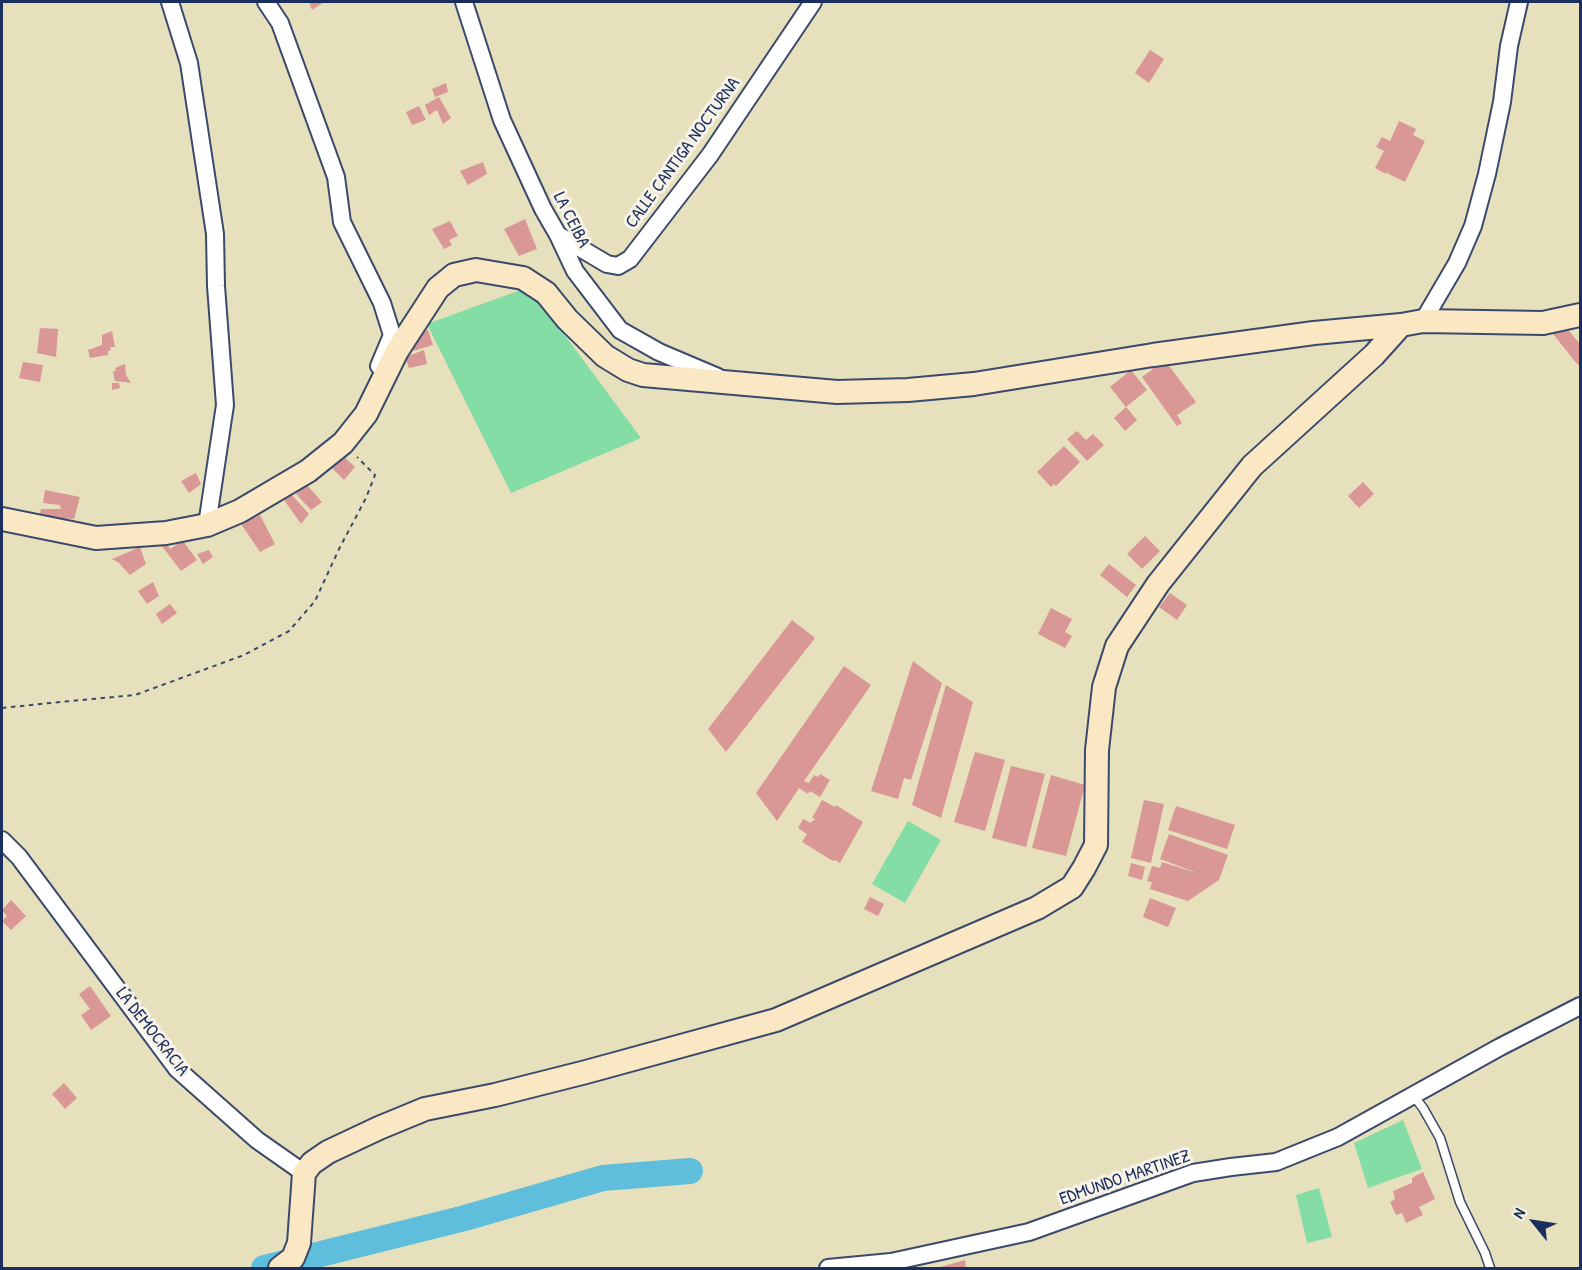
<!DOCTYPE html>
<html>
<head>
<meta charset="utf-8">
<style>
  body { margin:0 }
  #map { position:relative; width:1582px; height:1270px; overflow:hidden; background:#e7e0bc; font-family:"Patrick Hand",sans-serif }
  canvas { display:block }
  .frame { position:absolute; inset:0; border:3px solid #1b2f5e; pointer-events:none }
  .north { position:absolute; left:1504px; top:1192px; width:60px; height:60px; -webkit-text-stroke:4px #f7f3e8; paint-order:stroke; rotate:300deg; font-size:16px; font-weight:700; line-height:24px; text-align:center; color:#1b2f5e }
  .north::after { content:''; display:block; margin:auto; width:21px; height:27px; background:#1b2f5e; clip-path:polygon(50% 0,100% 100%,50% 72%,0 100%) }
</style>
</head>
<body>
<div id="map">
<canvas width="1582" height="1270"></canvas>
<div class="frame"></div>
<div class="north">N</div>
</div>
<script>
const c = document.querySelector('canvas').getContext('2d');
c.lineJoin = 'round';
function fill(path, color) { c.fillStyle = color; c.fill(path, 'evenodd'); }
const shape = rows => new Path2D(rows.map(r => 'M' + r).join(''));
function stroke(path, color, width, dash) { c.strokeStyle = color; c.lineWidth = width; c.lineCap = dash ? 'butt' : 'round'; c.setLineDash(dash || []); c.stroke(path); }
function label(font, color, halo, rows, align = 'center') {
  c.font = font + ' "Patrick Hand",sans-serif'; c.lineWidth = 6; c.setLineDash([]); c.textBaseline = 'middle'; c.strokeStyle = halo; c.fillStyle = color; for (const [text, x, y, turn = 0] of rows) {
    c.save(); c.translate(x, y); c.rotate((+turn || 0) * Math.PI / 180); c.textAlign = isNaN(turn) ? turn : align; if (halo) c.strokeText(text, 0, 0); c.fillText(text, 0, 0); c.restore();
  }
}
const green = shape([
  [529,287,641,438,511,493,427,324],
  [908,821,941,840,905,903,872,884],
  [1403,1120,1422,1169,1368,1188,1354,1143],
  [1319,1188,1332,1237,1307,1243,1296,1195]
]);
const river = shape([
  [264,1268,465,1218,603,1178,690,1171]
]);
const building = shape([
  [309,2,324,2,312,10],
  [1150,50,1164,59,1149,83,1135,73],
  [446,83,448,92,435,97,432,89],
  [439,97,451,118,443,124,437,110,429,115,425,105],
  [419,106,426,120,412,125,406,112],
  [1399,121,1416,129,1413,135,1425,141,1405,182,1387,173,1390,166,1386,174,1375,168,1384,151,1376,147,1382,137,1390,141],
  [483,162,487,174,468,185,460,171],
  [525,219,537,249,519,256,504,229],
  [450,221,458,236,449,240,452,245,444,249,432,229],
  [1564,325,1580,344,1580,364,1578,365,1553,334],
  [40,328,58,329,56,357,37,353],
  [428,330,433,345,406,353,414,336],
  [112,331,115,347,110,347,111,350,108,351,108,355,90,358,88,350,102,345,102,335],
  [424,350,427,364,409,368,405,357],
  [1160,359,1164,366,1167,363,1196,402,1177,415,1182,423,1177,426,1142,377,1153,369,1149,367],
  [23,362,43,365,40,382,19,378],
  [125,364,126,375,131,383,115,381,113,371,116,371,115,368],
  [1131,370,1147,390,1126,407,1110,387],
  [112,383,119,383,120,388,112,390],
  [1126,407,1137,420,1125,431,1114,418],
  [1077,431,1086,440,1093,434,1104,445,1087,461,1067,439],
  [1064,446,1080,462,1056,486,1054,484,1051,487,1037,472],
  [343,456,355,467,344,480,332,468],
  [196,473,201,484,189,493,181,481],
  [1363,482,1374,494,1359,508,1348,496],
  [306,484,322,502,311,510,296,494],
  [45,490,80,497,74,519,39,518,41,509,61,509,60,505,43,503],
  [291,494,309,514,301,524,284,500],
  [260,515,275,544,260,552,241,524],
  [1145,536,1160,551,1142,569,1127,554],
  [163,539,170,549,183,541,197,560,181,571,158,541],
  [140,547,146,564,130,575,119,563,112,559],
  [209,550,213,557,203,564,197,554],
  [1109,564,1136,585,1127,597,1100,575],
  [153,582,159,596,147,604,138,591],
  [1170,593,1187,605,1177,620,1159,607],
  [170,604,177,613,162,624,156,614],
  [1051,608,1072,619,1065,632,1072,636,1065,648,1038,634],
  [792,620,815,638,726,752,708,729],
  [913,661,942,683,911,780,904,778,898,799,871,791],
  [844,666,871,685,804,781,809,783,814,775,818,777,820,774,830,780,820,797,810,791,808,794,799,788,777,821,756,793],
  [946,685,973,702,941,818,912,805],
  [975,752,1005,760,985,831,954,822],
  [1011,766,1045,774,1026,847,992,838],
  [1051,775,1085,785,1066,856,1032,848],
  [822,800,835,807,836,805,863,822,840,863,835,860,833,861,802,842,807,834,798,828,803,819,811,823,813,820,814,821,815,819,812,818],
  [1144,800,1164,804,1151,863,1131,858],
  [1176,806,1235,825,1227,849,1168,830],
  [1169,834,1228,855,1219,880,1188,901,1150,889,1152,882,1147,881,1152,866,1160,868,1162,862,1200,874,1160,859],
  [1131,863,1145,867,1142,880,1128,876],
  [870,897,884,904,878,916,864,909],
  [1150,898,1176,908,1168,927,1143,917],
  [11,900,26,916,11,930,2,921,7,916,2,910],
  [90,986,111,1016,91,1030,81,1015,90,1009,79,994],
  [64,1083,77,1098,65,1109,52,1094],
  [1423,1172,1435,1199,1419,1207,1423,1215,1406,1223,1402,1213,1396,1215,1390,1202,1395,1199,1393,1191,1412,1183,1412,1178],
  [965,1260,966,1268,937,1268]
]);
const path = shape([
  [2,708,60,702,135,695,244,655,289,631,315,601,339,549,366,498,375,475,357,457]
]);
const lane = shape([
  [1413,1095,1423,1108,1440,1138,1460,1202,1485,1253,1490,1268]
]);
const street = shape([
  [170,2,189,63,215,234,216,286,225,405,207,525],
  [266,2,280,23,336,177,342,222,382,303,392,335,379,366],
  [464,2,502,120,543,209,558,235,575,271,620,330,659,352,718,377],
  [558,235,607,264,618,266,630,259,710,155,813,2],
  [1423,321,1457,263,1473,226,1487,174,1502,102,1509,46,1519,2],
  [2,840,19,857,177,1069,257,1140,304,1173],
  [828,1268,891,1262,1029,1232,1193,1173,1231,1167,1276,1162,1338,1137,1500,1047,1580,1006]
]);
const secondary = shape([
  [2,519,96,538,166,533,207,525,240,511,308,471,343,443,366,414,397,351,438,288,454,275,476,270,523,278,546,293,567,319,605,356,628,370,643,375,837,392,908,390,974,384,1153,355,1314,333,1401,325,1423,321,1543,323,1580,315],
  [280,1268,293,1258,299,1243,304,1173,312,1163,328,1152,379,1128,425,1109,495,1095,586,1072,776,1020,1037,908,1072,887,1084,868,1096,845,1097,750,1104,687,1117,646,1158,584,1252,466,1374,355,1401,325]
]);
const streetNames = [
  ["CALLE CANTIGA NOCTURNA",683,153,-54],
  ["LA CEIBA",571,220,63],
  ["LA DEMOCRACIA",152,1032,52],
  ["EDMUNDO MARTINEZ",1125,1178,-19]
];
fill(green, '#83dda4');
stroke(river, '#5ebedc', 26);
fill(building, '#d99796');
stroke(lane, '#3a4a6c', 11);
stroke(street, '#3a4a6c', 20);
stroke(secondary, '#3a4a6c', 26);
stroke(path, '#3a4a6c', 2, [4.5, 4.5]);
stroke(lane, '#fff', 8);
stroke(street, '#fff', 16);
stroke(secondary, '#fae7c3', 22);
label('18px', '#1b2f5e', '#f7f3e8', streetNames);
</script>
</body>
</html>
